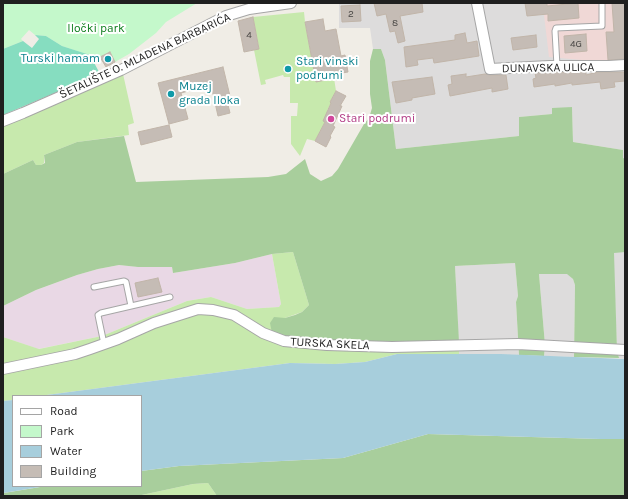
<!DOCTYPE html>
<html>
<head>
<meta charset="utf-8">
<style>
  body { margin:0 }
  #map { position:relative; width:628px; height:499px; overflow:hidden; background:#f0ede6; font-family:Karla,sans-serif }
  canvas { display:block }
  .frame { position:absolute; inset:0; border:4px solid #1f1f1f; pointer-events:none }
  .legend { position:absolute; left:12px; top:395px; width:130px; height:92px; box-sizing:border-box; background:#fff; border:1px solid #a5a5a5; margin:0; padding:5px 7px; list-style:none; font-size:12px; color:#1f1f1f }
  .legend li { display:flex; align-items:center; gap:8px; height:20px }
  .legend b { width:20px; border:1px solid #a5a5a5 }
</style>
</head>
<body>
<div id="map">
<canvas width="628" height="499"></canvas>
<div class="frame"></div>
<ul class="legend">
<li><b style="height:5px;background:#fff"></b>Road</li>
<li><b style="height:11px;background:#c4f8cb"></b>Park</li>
<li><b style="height:11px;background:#a7cedc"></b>Water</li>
<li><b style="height:11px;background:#c5bcb5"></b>Building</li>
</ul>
</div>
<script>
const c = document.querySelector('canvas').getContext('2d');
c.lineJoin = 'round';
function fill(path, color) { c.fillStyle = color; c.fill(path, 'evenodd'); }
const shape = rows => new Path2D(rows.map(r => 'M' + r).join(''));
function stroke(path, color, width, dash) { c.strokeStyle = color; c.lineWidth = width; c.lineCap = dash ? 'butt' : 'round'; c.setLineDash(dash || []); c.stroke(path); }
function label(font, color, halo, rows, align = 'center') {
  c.font = font + ' Karla,sans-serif'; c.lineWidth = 4; c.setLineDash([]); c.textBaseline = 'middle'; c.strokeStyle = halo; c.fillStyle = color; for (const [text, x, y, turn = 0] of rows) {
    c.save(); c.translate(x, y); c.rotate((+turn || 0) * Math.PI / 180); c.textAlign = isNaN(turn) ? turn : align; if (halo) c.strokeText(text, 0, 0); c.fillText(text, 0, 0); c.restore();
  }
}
const residential = shape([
  [339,3,625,3,625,159,623,159,623,150,573,142,572,107,552,114,519,117,519,136,396,149,385,60,381,49,373,49,370,28,339,28],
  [613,252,625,252,625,359,619,358,617,350],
  [515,263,518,296,516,302,519,355,459,354,455,266],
  [539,274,568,274,573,279,575,285,574,357,544,356,545,345]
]);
const commercial = shape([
  [547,3,625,3,625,61,603,62,549,57,544,15,548,14]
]);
const industrial = shape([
  [272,254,281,304,279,307,247,309,211,297,187,301,102,336,38,349,3,337,3,306,36,290,77,275,98,269,119,265,138,267,172,267,173,273,235,263]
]);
const grass = shape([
  [304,12,305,22,316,81,334,78,336,91,330,102,331,103,327,111,329,112,324,121,325,122,315,141,307,139,300,156,291,144,291,116,297,116,298,103,290,103,290,77,284,77,283,75,265,80,266,84,261,85,254,50,259,48,253,17],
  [123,74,134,123,128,125,129,135,77,142,44,155,44,163,41,165,36,165,33,160,3,174,3,125],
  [293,252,309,305,302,312,285,318,459,342,459,354,397,354,365,362,335,364,290,363,39,396,13,396,13,400,3,401,3,337,39,349,102,336,187,301,211,297,247,309,279,307,281,304,272,254],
  [208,483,217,496,137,496,193,484]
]);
const forest = shape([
  [373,49,381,49,385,60,396,149,519,136,519,117,552,114,552,108,572,107,573,142,623,150,623,158,625,159,625,252,614,253,617,350,619,358,574,357,575,285,573,279,567,274,539,274,545,345,544,356,519,355,516,302,518,296,515,263,455,266,459,342,366,344,298,339,272,333,270,323,274,317,285,318,295,315,302,312,309,305,293,252,272,254,235,263,173,273,172,267,138,267,119,265,98,269,77,275,36,290,3,306,3,174,33,160,36,165,41,165,45,163,44,155,77,142,124,136,136,182,268,177,286,174,305,159,310,174,321,181,332,176,338,169,364,124,369,118,372,108,370,94,370,61],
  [428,434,600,439,625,439,625,496,217,496,208,483,193,484,137,496,3,496,3,493,10,492,46,486,141,486,141,471,179,466,343,458]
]);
const park = shape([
  [3,3,197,3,166,22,156,33,129,54,115,62,110,52,93,61,89,55,62,46,46,36,35,35,29,30,21,39,23,41,3,49]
]);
const pitch = shape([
  [35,35,46,36,62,46,90,55,99,72,64,89,3,115,3,49,23,41,32,48,39,39]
]);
const water = shape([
  [397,354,501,354,625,359,625,439,600,439,428,434,343,458,179,466,141,471,141,396,39,396,290,363,335,364,365,362],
  [13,400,13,486,46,486,3,493,3,401]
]);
const building = shape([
  [374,3,422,3,423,12,400,16,405,41,398,43,395,31,390,32,386,14,377,16,374,3],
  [525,3,547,3,547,6,578,3,579,18,548,21,548,14,527,16,525,3],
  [612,3,625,3,625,59,608,60,606,32,614,32,612,3],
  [360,5,361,21,342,22,341,6,360,5],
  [253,17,259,49,244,52,238,21,253,17],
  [323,19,325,31,336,29,341,56,345,55,348,72,342,73,343,79,336,80,335,78,316,82,305,22,323,19],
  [465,33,467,43,477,41,479,56,434,63,433,58,417,60,418,65,406,67,404,47,455,40,455,35,465,33],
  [586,34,587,51,565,53,564,36,586,34],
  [536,35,537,47,513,50,511,38,536,35],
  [110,52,115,62,106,67,100,57,110,52],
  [223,67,230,96,226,97,230,113,218,116,211,85,181,93,188,119,169,124,158,83,223,67],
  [550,72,586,72,586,75,598,72,625,72,625,81,614,82,615,87,601,89,600,82,572,85,572,83,555,86,555,84,534,87,533,79,536,78,535,73,550,72],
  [466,74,466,77,485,74,490,75,506,75,508,89,492,92,492,88,450,96,448,85,452,84,451,76,466,74],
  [432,77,435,94,412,98,412,100,396,103,392,82,432,77],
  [336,91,346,96,340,106,342,106,333,126,335,127,330,136,331,137,326,147,315,141,325,122,323,121,331,103,330,102,336,91],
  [169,125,172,137,141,145,138,132,169,125],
  [158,278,162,292,138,297,135,283,158,278]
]);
const service = shape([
  [557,66,555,31,556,28,602,26,602,3],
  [94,287,124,281,126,282,131,306],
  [104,344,99,320,98,315,101,313,170,297]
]);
const minor = shape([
  [477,3,490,69,550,66,609,66,625,65],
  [3,121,23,113,121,70,226,16,249,9,291,3],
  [3,369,75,354,90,349,118,339,154,323,198,309,213,310,234,315,263,333,284,341,327,345,392,347,518,344,625,350]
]);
const markers = [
  [108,59,4,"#0f9aa8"],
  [288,69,4,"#0f9aa8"],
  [171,94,4,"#0f9aa8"],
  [331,119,4,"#d1479c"]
];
const numberNames = [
  ["2",351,14],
  ["8",395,23],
  ["4",249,35],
  ["4G",576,44]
];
const parkNames = [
  ["Iločki park",96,29]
];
const streetNames = [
  ["ŠETALIŠTE O. MLADENA BARBARIĆA",145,56,-25],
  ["DUNAVSKA ULICA",548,68,-1],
  ["TURSKA SKELA",330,344,3]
];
const cultureNames = [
  ["Turski hamam",100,59,"right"],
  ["Stari vinski",296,62],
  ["podrumi",296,76],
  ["Muzej",179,87],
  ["grada Iloka",179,101]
];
const hotelNames = [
  ["Stari podrumi",339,119]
];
fill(residential, '#dddcdc');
fill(commercial, '#f0d8d6');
fill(industrial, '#e9d8e5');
fill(grass, '#c7e9ad');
fill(forest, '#a8ce9c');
fill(park, '#c4f8cb');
fill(pitch, '#86ddc0');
fill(water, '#a7cedc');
fill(building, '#c5bcb5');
stroke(building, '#c1b5a9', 1);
stroke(service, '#a6a6a6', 7);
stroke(minor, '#a6a6a6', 12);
stroke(service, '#fff', 5);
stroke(minor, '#fff', 10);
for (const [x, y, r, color] of markers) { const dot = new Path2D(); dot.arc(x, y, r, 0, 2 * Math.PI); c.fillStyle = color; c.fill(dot); stroke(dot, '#fff', 1.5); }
label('10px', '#484644', null, numberNames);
label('12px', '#0e7d1d', '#fff', parkNames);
label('12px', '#1f1f1f', '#fff', streetNames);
label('12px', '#0d838f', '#fff', cultureNames, 'left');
label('12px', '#b23c85', '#fff', hotelNames, 'left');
</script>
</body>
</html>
